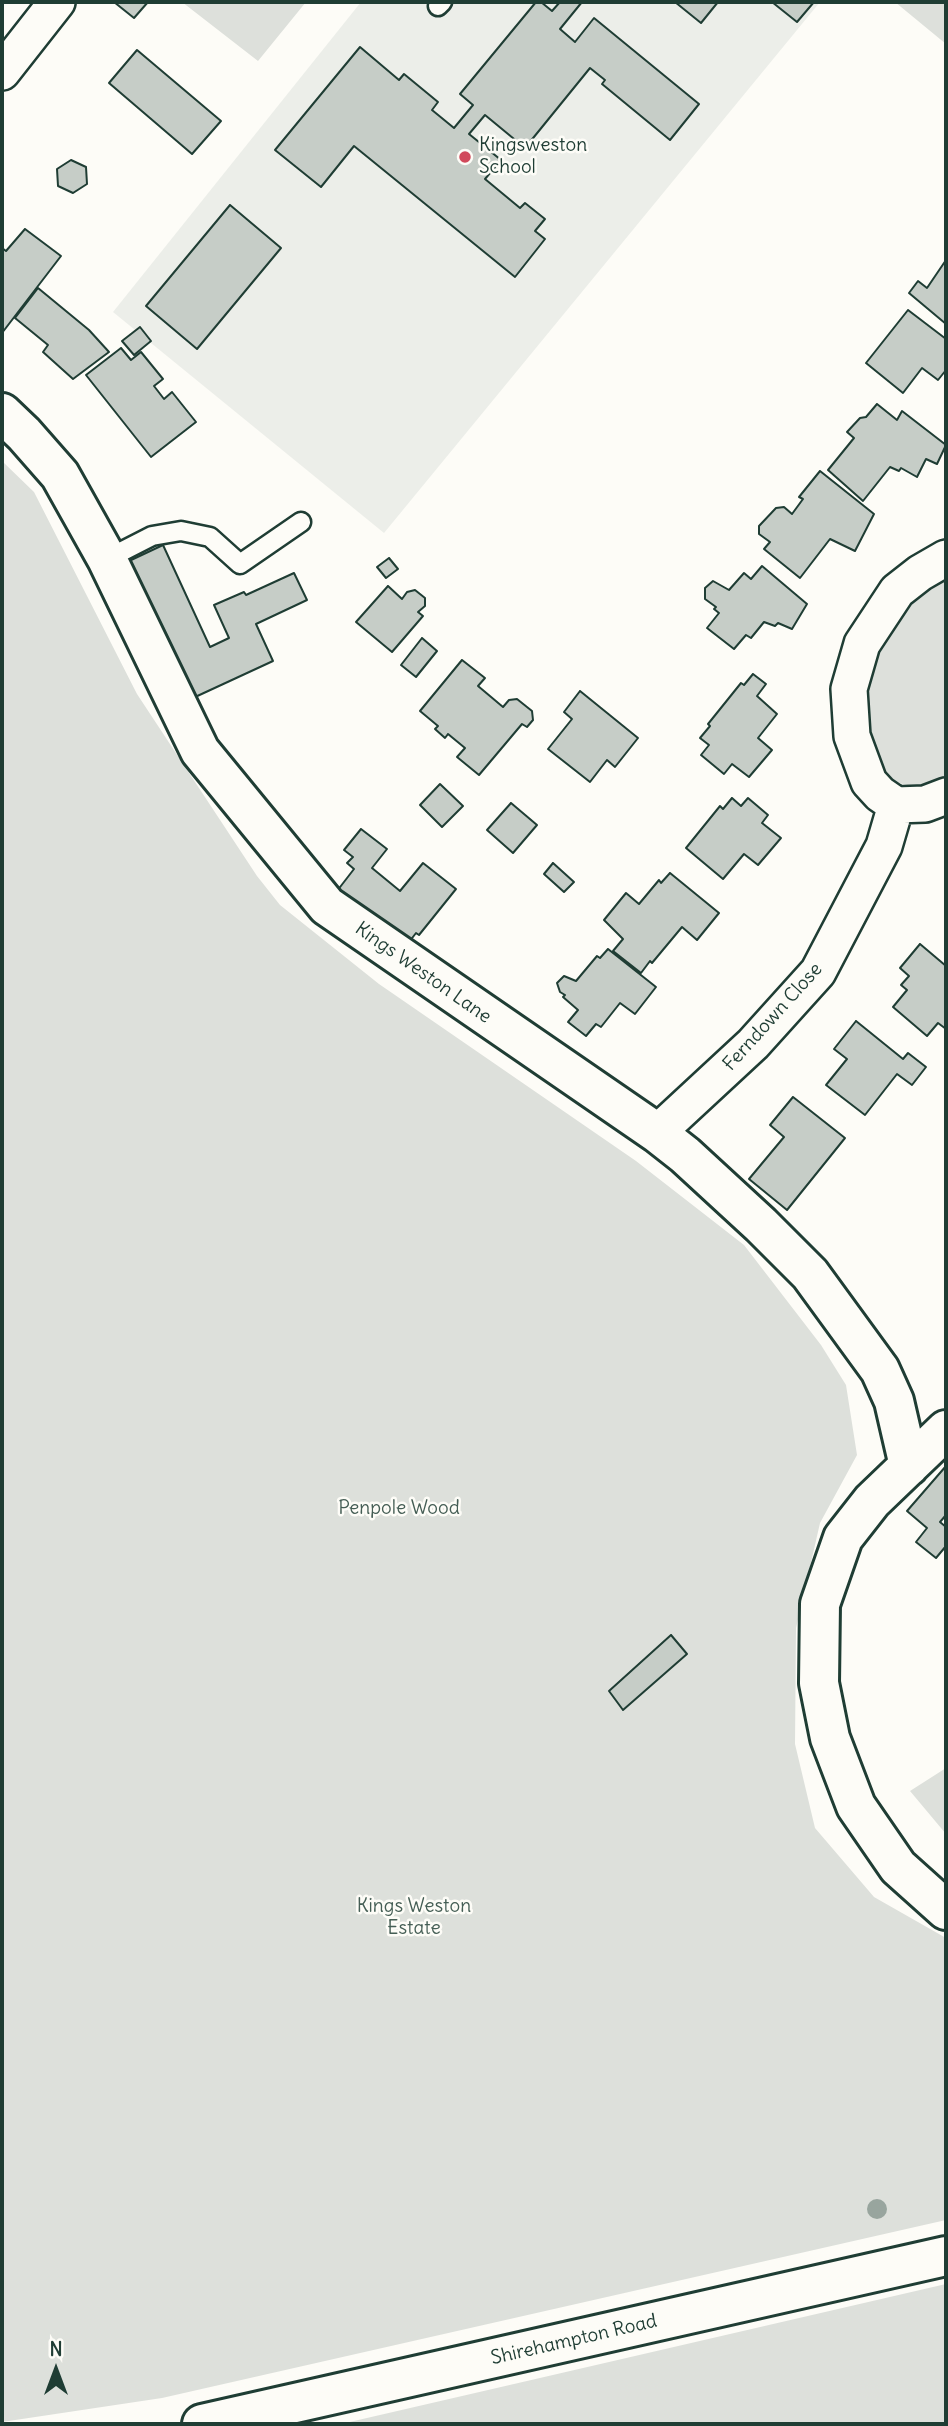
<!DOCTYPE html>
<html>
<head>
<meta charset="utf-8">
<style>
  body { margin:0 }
  #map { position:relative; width:948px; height:2426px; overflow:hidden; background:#fdfcf7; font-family:Delius,sans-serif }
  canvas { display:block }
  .frame { position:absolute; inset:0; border:4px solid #1f3d34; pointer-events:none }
  .north { position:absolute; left:21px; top:2335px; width:70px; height:70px; -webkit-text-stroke:5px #fdfcf7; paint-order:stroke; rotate:0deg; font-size:19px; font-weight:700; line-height:28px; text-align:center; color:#1f3d34 }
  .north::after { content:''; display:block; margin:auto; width:24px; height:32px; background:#1f3d34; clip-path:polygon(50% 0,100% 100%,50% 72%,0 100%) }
</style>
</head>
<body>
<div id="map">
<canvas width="948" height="2426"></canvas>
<div class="frame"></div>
<div class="north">N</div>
</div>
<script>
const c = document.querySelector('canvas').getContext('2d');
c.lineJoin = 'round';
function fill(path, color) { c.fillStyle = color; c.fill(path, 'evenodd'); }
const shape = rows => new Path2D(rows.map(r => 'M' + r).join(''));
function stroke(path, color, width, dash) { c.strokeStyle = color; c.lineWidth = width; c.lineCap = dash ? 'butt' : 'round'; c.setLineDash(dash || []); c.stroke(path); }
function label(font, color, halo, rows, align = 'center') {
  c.font = font + ' Delius,sans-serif'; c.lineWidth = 5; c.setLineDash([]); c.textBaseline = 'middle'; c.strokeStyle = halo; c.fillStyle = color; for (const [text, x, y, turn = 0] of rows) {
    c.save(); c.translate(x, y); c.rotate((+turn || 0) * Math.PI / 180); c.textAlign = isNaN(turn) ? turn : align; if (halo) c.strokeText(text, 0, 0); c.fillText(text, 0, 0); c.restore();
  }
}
const built = shape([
  [361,2,820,2,384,533,113,312]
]);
const green = shape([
  [182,2,306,2,258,61],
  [895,2,946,2,946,44],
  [2,461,34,492,137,694,257,876,280,905,379,984,636,1161,744,1245,821,1345,846,1385,857,1455,820,1523,796,1628,795,1744,815,1828,874,1897,946,1938,946,2220,162,2398,2,2422],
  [946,578,946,779,932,786,915,787,899,783,885,774,876,755,861,704,875,657,912,598],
  [946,1768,946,1834,910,1791],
  [946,2284,946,2424,341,2424,501,2387]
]);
const building = shape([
  [114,2,148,2,134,18,114,2],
  [536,2,541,2,552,11,560,2,582,2,560,29,575,42,594,18,699,104,670,140,602,84,605,80,590,68,525,148,485,115,469,134,501,160,485,179,520,208,525,203,545,219,535,231,545,239,515,277,354,146,321,187,275,150,360,47,399,80,404,74,438,102,432,110,454,128,473,105,460,94,536,2],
  [675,2,718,2,701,23,675,2],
  [772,2,814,2,797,22,772,2],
  [137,50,221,121,192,154,109,83,137,50],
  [71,160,86,167,87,184,73,193,58,186,57,169,71,160],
  [230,205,281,248,197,349,146,306,230,205],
  [25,229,61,256,2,333,2,248,6,251,25,229],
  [946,260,946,324,909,293,918,281,927,288,946,260],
  [38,288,89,330,109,352,73,379,43,352,48,345,15,318,38,288],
  [908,310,946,339,946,370,938,380,922,368,903,393,866,363,908,310],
  [140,327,151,341,134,355,122,341,140,327],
  [121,348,131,360,141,352,163,379,154,386,164,399,172,392,196,422,151,457,86,375,121,348],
  [877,404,897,420,902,411,946,445,937,464,926,459,917,477,901,468,899,471,890,467,863,501,828,470,854,438,847,432,860,418,866,417,877,404],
  [820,471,874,514,855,551,830,539,800,578,764,549,770,542,759,534,759,526,776,508,784,507,792,514,803,499,799,497,820,471],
  [163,545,210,647,229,638,214,605,244,592,246,595,294,573,307,600,256,624,273,661,193,698,129,561,163,545],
  [389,558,398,569,386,578,377,567,389,558],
  [762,566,807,604,792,629,778,623,775,626,764,622,751,638,746,635,734,649,707,628,719,613,714,609,716,607,705,599,705,588,713,581,729,590,744,573,751,579,762,566],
  [388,586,402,599,407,592,415,590,425,598,425,606,418,612,423,616,392,652,356,622,388,586],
  [422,638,437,651,416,677,401,665,422,638],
  [462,660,485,678,478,686,503,707,509,700,517,699,532,711,533,720,527,727,522,724,479,775,457,757,465,748,448,734,445,738,435,729,438,726,420,711,462,660],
  [753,674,766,684,757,696,777,714,758,738,772,750,749,777,732,764,724,774,701,755,709,745,700,738,710,726,708,724,741,683,744,685,753,674],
  [580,691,638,738,615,767,607,760,590,782,548,749,572,719,564,712,580,691],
  [440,784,463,806,442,827,420,805,440,784],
  [732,798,741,806,748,798,768,815,762,823,781,838,758,865,744,854,723,879,686,848,720,806,723,809,732,798],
  [511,803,537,825,513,853,487,830,511,803],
  [361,829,387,849,372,868,400,891,423,863,456,889,419,935,416,933,406,946,337,891,354,869,347,863,353,857,344,850,361,829],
  [553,863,574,882,564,892,544,874,553,863],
  [670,873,719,913,697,940,682,927,652,963,650,961,641,973,613,951,623,939,604,920,626,893,639,904,659,880,661,883,670,873],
  [920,944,946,966,946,1029,938,1023,927,1036,893,1007,907,990,901,985,909,976,900,968,920,944],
  [608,949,656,987,635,1014,620,1003,601,1027,596,1024,586,1036,568,1022,578,1010,563,997,565,995,560,992,557,983,564,976,576,981,597,956,600,958,608,949],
  [856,1021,903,1059,908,1053,926,1067,912,1085,897,1074,865,1115,826,1085,847,1059,834,1049,856,1021],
  [793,1097,845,1138,787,1210,749,1179,784,1137,770,1125,793,1097],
  [946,1466,946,1515,940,1522,946,1527,946,1546,936,1558,916,1542,927,1528,907,1511,946,1466],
  [671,1635,687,1654,623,1710,609,1691,671,1635]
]);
const lane = shape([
  [438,6,442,2],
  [107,559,152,536,181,531,210,537,240,564,301,522]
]);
const street = shape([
  [2,72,57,2],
  [946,558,920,573,897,591,862,644,849,689,852,736,869,782,880,794,896,805,925,804,946,796],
  [657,1133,753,1044,818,972,884,846,896,805]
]);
const secondary = shape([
  [2,413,24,434,60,475,107,559,200,751,327,906,657,1133,685,1155,761,1225,810,1274,880,1370,894,1401,909,1466],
  [946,1430,872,1501,843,1538,820,1604,819,1683,830,1738,856,1806,898,1867,946,1910],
  [202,2424,946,2256]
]);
const trees = [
  [877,2209]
];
const markers = [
  [465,157,7,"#d1495b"]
];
const poiNames = [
  ["Kingsweston",479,146],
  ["School",479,168]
];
const streetNames = [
  ["Kings Weston Lane",423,973,35],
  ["Ferndown Close",773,1017,-48],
  ["Shirehampton Road",574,2340,-13]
];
const parkNames = [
  ["Penpole Wood",399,1509],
  ["Kings Weston",414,1907],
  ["Estate",414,1929]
];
fill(built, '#eceee9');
fill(green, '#dde0db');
fill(building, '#c6cdc7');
stroke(building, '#1f3d34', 2);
stroke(lane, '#1f3d34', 23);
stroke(street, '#1f3d34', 40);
stroke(secondary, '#1f3d34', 44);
stroke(lane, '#fdfcf7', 18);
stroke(street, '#fdfcf7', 35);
stroke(secondary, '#fdfcf7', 38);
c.fillStyle = '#98a59e';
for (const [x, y] of trees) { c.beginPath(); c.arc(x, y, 10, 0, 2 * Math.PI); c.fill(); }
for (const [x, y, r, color] of markers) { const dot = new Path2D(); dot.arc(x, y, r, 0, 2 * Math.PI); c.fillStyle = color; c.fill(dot); stroke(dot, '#fdfcf7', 2.5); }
label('19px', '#1f3d34', '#fdfcf7', poiNames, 'left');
label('19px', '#1f3d34', '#fdfcf7', streetNames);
label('19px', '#455e55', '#fdfcf7', parkNames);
</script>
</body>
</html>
